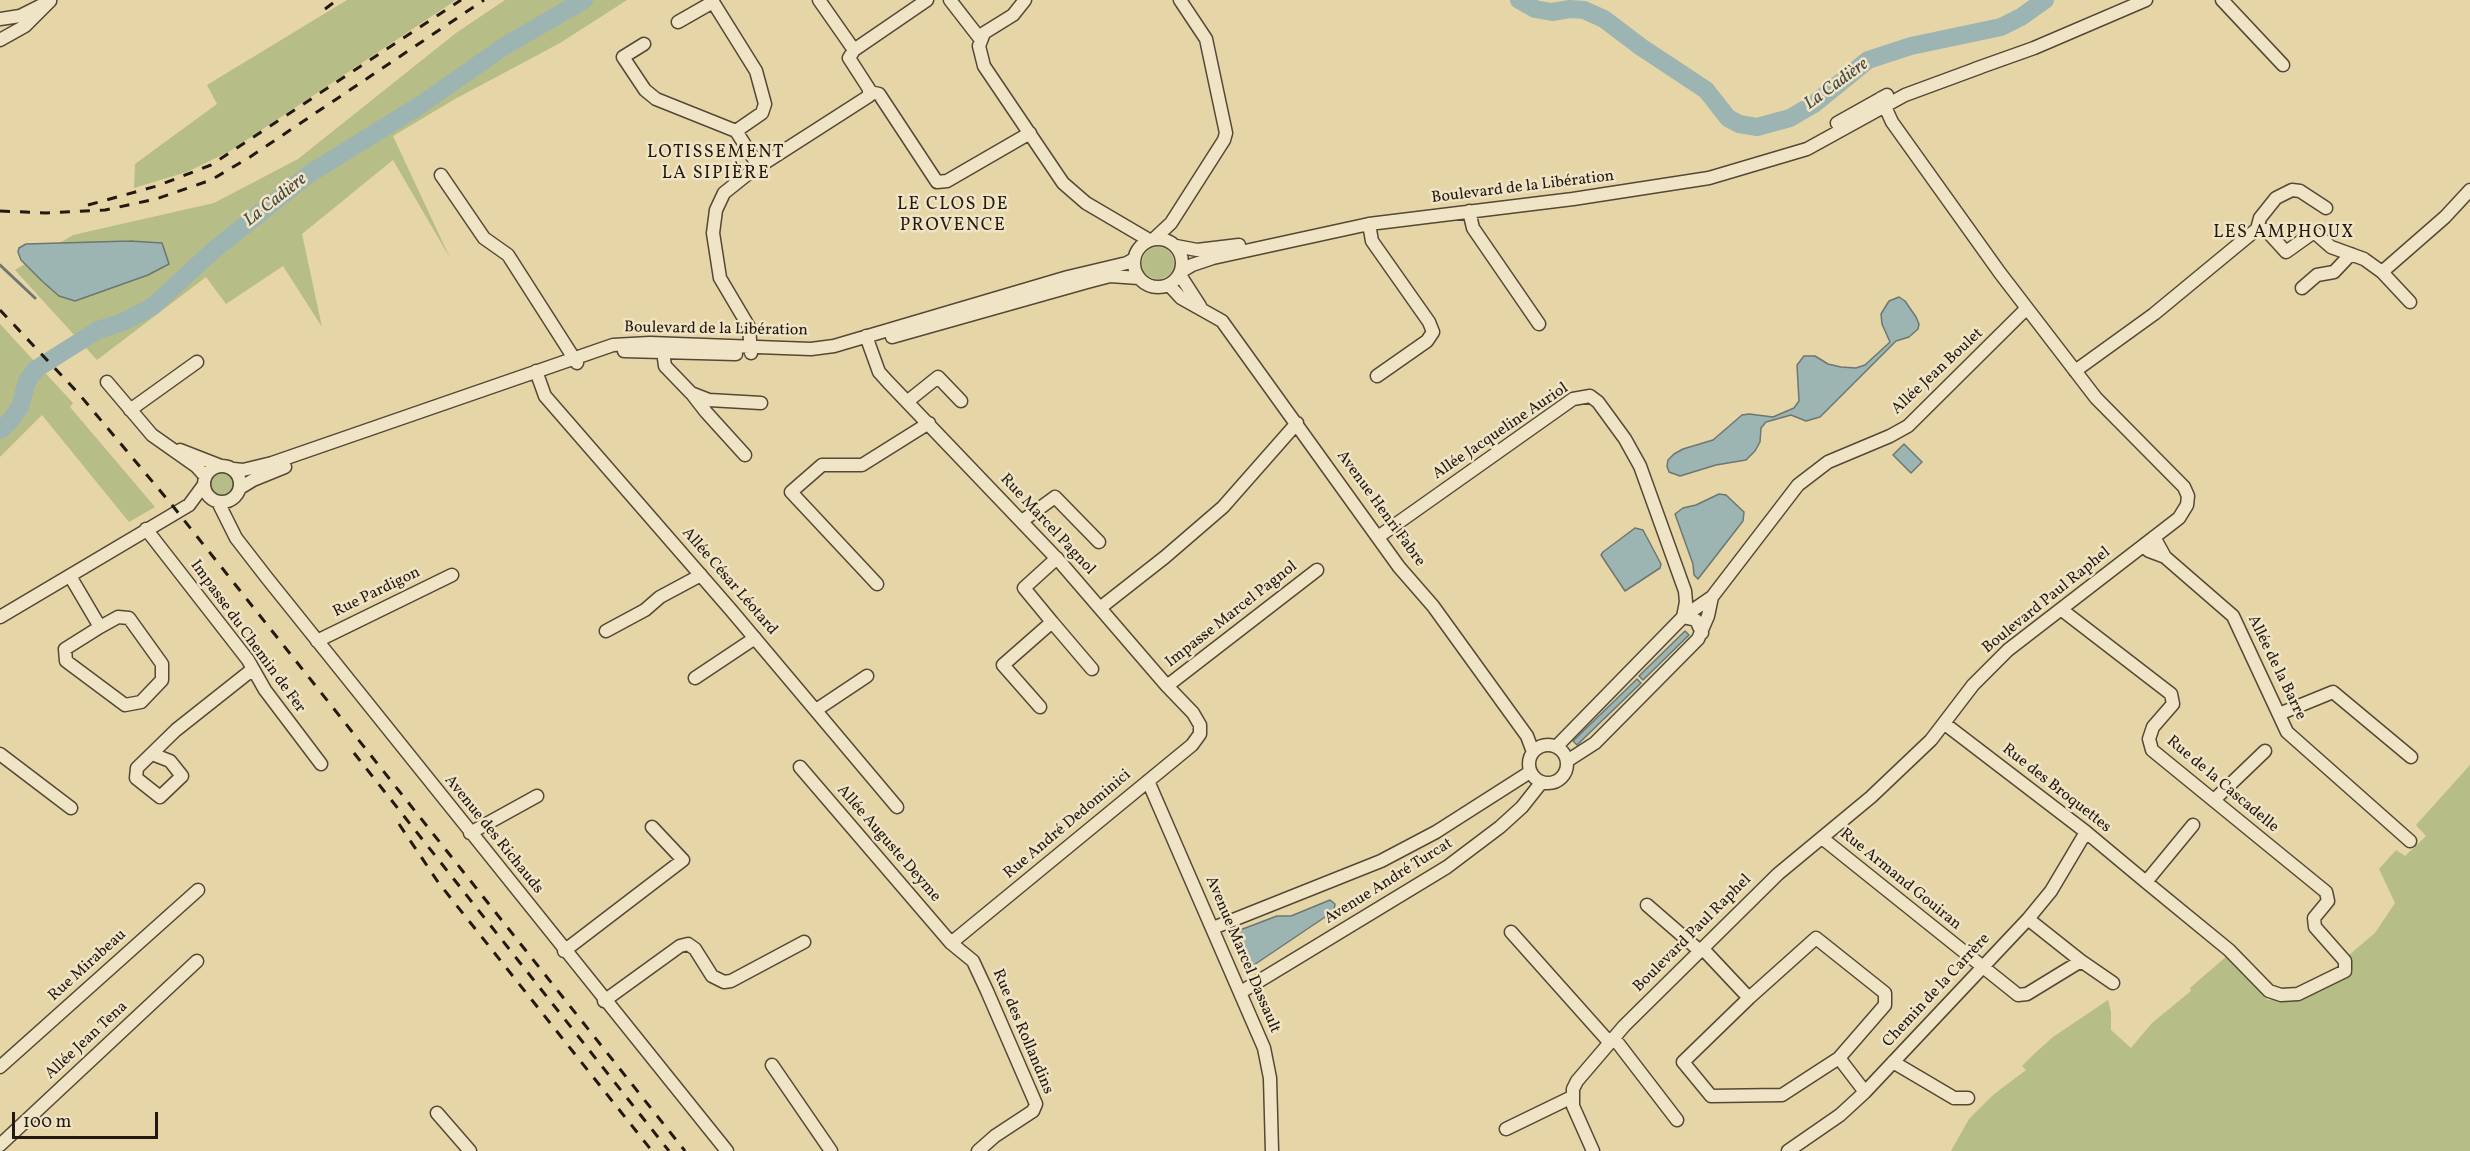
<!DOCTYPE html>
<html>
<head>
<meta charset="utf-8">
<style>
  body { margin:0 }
  #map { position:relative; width:2470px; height:1151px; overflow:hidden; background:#e6d5a6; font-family:Vollkorn,serif }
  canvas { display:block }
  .scale { position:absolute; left:12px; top:1112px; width:146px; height:27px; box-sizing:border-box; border:3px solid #231911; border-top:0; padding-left:8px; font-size:18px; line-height:21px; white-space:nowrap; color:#231911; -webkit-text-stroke:4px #efe4c5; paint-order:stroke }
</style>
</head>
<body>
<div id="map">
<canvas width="2470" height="1151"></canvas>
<div class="scale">100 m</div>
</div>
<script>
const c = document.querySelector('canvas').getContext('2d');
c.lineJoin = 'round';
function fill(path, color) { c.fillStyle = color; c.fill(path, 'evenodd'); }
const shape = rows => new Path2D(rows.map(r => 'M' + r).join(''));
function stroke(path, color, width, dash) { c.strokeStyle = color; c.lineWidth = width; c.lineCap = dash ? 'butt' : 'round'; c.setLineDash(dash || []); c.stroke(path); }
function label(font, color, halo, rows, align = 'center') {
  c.font = font + ' Vollkorn,serif'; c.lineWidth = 5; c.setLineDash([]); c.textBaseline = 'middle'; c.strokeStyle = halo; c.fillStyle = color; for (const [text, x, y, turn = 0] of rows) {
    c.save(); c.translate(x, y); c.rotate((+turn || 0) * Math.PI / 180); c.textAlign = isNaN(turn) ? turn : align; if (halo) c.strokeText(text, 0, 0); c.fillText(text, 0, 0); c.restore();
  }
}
const green = shape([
  [347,0,456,0,230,151,187,172,134,188,135,164,217,104,207,85],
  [505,0,627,0,560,43,455,99,393,136,450,258,393,160,302,234,322,327,283,266,226,304,206,277,97,360,15,270,73,235,214,203,298,159,456,33],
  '1142 263a16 16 0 1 1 32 0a16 16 0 1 1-32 0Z',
  [0,324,73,403,70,407,155,507,129,522,42,415,0,457],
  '211 485a12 12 0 1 1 24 0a12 12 0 1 1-24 0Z',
  [2470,765,2470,1151,1951,1151,1969,1119,1993,1095,2026,1070,2022,1066,2033,1055,2053,1037,2108,1000,2111,1012,2111,1030,2131,1048,2152,1023,2191,991,2190,988,2227,956,2268,1000,2305,997,2353,972,2349,955,2375,933,2395,903,2379,869,2396,850,2405,856,2426,836,2416,825]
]);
const water = shape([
  [130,241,162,243,169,264,148,275,75,301,59,296,42,281,21,260,18,252,19,248,26,244,130,241],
  [1899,297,1905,301,1916,317,1919,324,1918,329,1909,337,1896,341,1820,417,1806,421,1791,415,1766,422,1761,428,1760,442,1755,451,1746,460,1716,465,1680,476,1669,472,1667,466,1668,460,1674,454,1683,449,1713,440,1742,415,1749,414,1773,417,1794,408,1799,401,1797,365,1804,356,1815,356,1828,364,1841,367,1856,368,1865,365,1890,342,1882,324,1881,314,1889,301,1899,297],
  [1904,444,1922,462,1911,473,1893,455,1904,444],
  [1719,494,1726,495,1744,512,1743,521,1698,579,1694,575,1693,564,1675,514,1683,508,1696,505,1719,494],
  [1635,528,1643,530,1661,564,1660,568,1625,591,1601,555,1603,552,1635,528],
  [1685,631,1689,635,1643,680,1639,676,1685,631],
  [1637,679,1641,683,1577,745,1573,741,1637,679],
  [1330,900,1335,904,1334,911,1248,969,1232,933,1277,916,1291,916,1330,900]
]);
const stream = shape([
  [0,265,35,298]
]);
const river = shape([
  [1519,0,1535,9,1552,12,1570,9,1584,10,1604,19,1641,47,1706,90,1728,118,1739,124,1757,127,1790,118,1814,104,1868,60,1911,46,2001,27,2021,17,2045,0],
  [0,430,10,421,20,407,27,381,36,369,98,330,123,322,152,307,215,249,309,174,422,104,503,47,584,0]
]);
const minor = shape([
  [819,0,854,50,849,58,869,89,869,92,879,94,937,182,947,181,1030,133],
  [950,0,981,40],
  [1025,0,1013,15,984,33,979,46,984,66,1063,183,1086,203,1149,240],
  [2222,0,2283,65],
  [0,19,20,16,50,1,25,26,0,40],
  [678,22,713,2,756,71,765,104,762,113,736,131],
  [644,44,623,57,645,90,656,99,736,131,759,167],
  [854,50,927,0],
  [1975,69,2034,48,2146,0],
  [1837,123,1887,95],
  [441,175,484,238,508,255,577,363],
  [1469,211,1473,228,1539,324],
  [1369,224,1372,241,1429,322,1433,332,1427,341,1377,376],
  [2257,229,2260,218,2276,198,2292,190,2300,191,2326,208],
  [1155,238,1171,223,1224,140,1226,133,1206,39,1180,0],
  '1134 263a24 24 0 1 1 48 0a24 24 0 1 1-48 0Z',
  [1176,246,1197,250,1239,245],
  [1182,271,1192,265,1213,258,1369,224,1573,199,1709,178,1807,149,1905,95,1981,67],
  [2382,272,2410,302],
  [1180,275,1200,306],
  [1169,285,1181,298,1222,321,1399,567,1433,606,1527,736,1533,752],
  [2302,288,2317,275,2334,272,2351,254],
  [866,336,879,372,888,382,1061,563,1167,686,1193,713,1200,725,1200,734,1192,745,951,943],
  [892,337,1087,282,1110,276,1139,278],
  [662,344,665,366,691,393,709,400,761,403],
  [624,351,736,354],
  [751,353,749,327,720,278,713,233,716,210,724,193,749,173,869,96,869,92],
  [536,371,545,396,731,610,897,807],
  [2075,371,2154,314,2257,229,2266,230,2286,252,2314,232,2331,247,2364,259,2382,272,2445,217,2470,190],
  [107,382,152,435,196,466,205,476],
  [692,394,706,412,745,455],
  [908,401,938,377,961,401],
  [130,410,197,362],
  [180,450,221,466],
  '204 484a18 18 0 1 1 36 0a18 18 0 1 1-36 0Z',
  [233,469,243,470,272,463,613,345,650,343,811,349,834,346,1068,277,1127,263,1134,259],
  [240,488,253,480,285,467],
  [218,502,236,538,267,578,727,1151],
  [1022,521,1055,497,1099,542],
  [146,529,248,660,265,690,321,764],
  [1378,537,1573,399,1590,396,1598,402,1625,439,1640,466,1685,591,1686,602,1683,617,1696,620,1702,633],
  [2143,546,2149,551,2165,557,2154,537],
  [2165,557,2233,616,2287,732,2410,841],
  [70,576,100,627,118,617,129,618,162,664,162,680,141,702,125,705,66,661,65,649,100,627],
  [877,584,791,492,822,465,862,465,929,423],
  [1100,608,1165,557,1223,507,1297,423],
  [0,617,189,505,203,486],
  [1052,622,1092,669],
  [606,631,645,610,660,597,701,575],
  [317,641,452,575],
  [695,678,755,638],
  [1167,686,1317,570],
  [1040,707,1003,665,1052,622,1024,588,1057,558],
  [816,710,867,676],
  [2279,714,2333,692,2411,757],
  [1945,724,2086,832,2146,882,2229,950,2269,991,2281,995,2298,994,2345,971,2345,961,2315,927,2314,918,2328,901,2326,892,2152,750,2149,739,2153,727,2173,704,2171,694,2062,610],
  '1529 764a19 19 0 1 1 38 0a19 19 0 1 1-38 0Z',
  [1556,747,1683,617,1712,597,1798,485,1828,462,1890,436,1908,426,2027,308],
  [0,754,71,808],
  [152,754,170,761,182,776,160,797,136,778,137,768,176,730,253,669],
  [1567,761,1595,743,1698,639,1708,616,1712,597],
  [800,767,951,943,973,961,987,991,1036,1104,1033,1111,995,1136,978,1151],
  [1148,781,1264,1048,1270,1078,1272,1151],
  [2214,800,2265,751],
  [470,833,537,796],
  [1822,838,2018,995,2027,994,2081,961,2028,919],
  [2146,882,2193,825],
  [1647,905,1700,951],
  [1213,928,1381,861,1436,832,1530,772],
  [1511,932,1610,1043],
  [1703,949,1749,998,1683,1062,1711,1096,1782,1095,1839,1058,1865,1092],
  [564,951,683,860,652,827],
  [2081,961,2113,983],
  [1241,992,1447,867,1500,827,1522,807,1541,783],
  [1749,998,1816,938,1885,993,1885,1005,1839,1058],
  [604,1001,680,946,688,944,695,949,712,976,724,982,731,981,804,942],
  [1614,1038,1677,1120],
  [1893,1062,1954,1098,1968,1098],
  [772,1065,831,1151],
  [0,1067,198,890],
  [437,1113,470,1151],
  [1506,1129,1572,1097],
  [0,1145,197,961],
  [1593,1151,1573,1106,1573,1089,1577,1081,1624,1026,1778,874,1871,797,1931,740,1973,685,2008,650,2179,518,2187,505,2188,496,2184,487,2096,398,2000,273,1892,122,1881,98],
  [1788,1151,1840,1115,1865,1092,2028,919,2051,891,2086,832]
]);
const rail = shape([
  [325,9,337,0],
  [88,205,157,186,211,165,461,0],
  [0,211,46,213,105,210,156,199,211,180,250,157,484,0],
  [0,310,79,394,172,505,685,1151],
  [354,753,669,1151],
  [399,824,438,882,652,1151]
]);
const streetNames = [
  ["Boulevard de la Libération",1523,188,-7],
  ["Boulevard de la Libération",716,330,1],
  ["Allée Jean Boulet",1938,372,-43],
  ["Allée Jacqueline Auriol",1501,432,-34],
  ["Avenue Henri Fabre",1380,509,54],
  ["Rue Marcel Pagnol",1047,525,47],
  ["Allée César Léotard",729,582,49],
  ["Rue Pardigon",377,593,-26],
  ["Boulevard Paul Raphel",2047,601,-39],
  ["Impasse Marcel Pagnol",1232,615,-38],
  ["Impasse du Chemin de Fer",247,637,54],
  ["Allée de la Barre",2276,668,64],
  ["Rue de la Cascadelle",2222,785,40],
  ["Rue des Broquettes",2056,789,38],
  ["Rue André Dedominici",1068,825,-40],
  ["Avenue des Richauds",493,835,51],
  ["Allée Auguste Deyme",888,844,49],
  ["Rue Armand Gouiran",1900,880,39],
  ["Avenue André Turcat",1389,882,-32],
  ["Boulevard Paul Raphel",1693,934,-45],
  ["Avenue Marcel Dassault",1242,955,67],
  ["Rue Mirabeau",88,966,-42],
  ["Chemin de la Carrère",1937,991,-47],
  ["Rue des Rollandins",1022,1032,67],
  ["Allée Jean Tena",87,1041,-43]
];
const waterNames = [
  ["La Cadière",1837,85,-36],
  ["La Cadière",276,201,-38]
];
const neighbourhoodNames = [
  ["LOTISSEMENT",716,154],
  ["LA SIPIÈRE",716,175],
  ["LE CLOS DE",953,206],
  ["PROVENCE",953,227],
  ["LES AMPHOUX",2284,234]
];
fill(green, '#b6bd86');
fill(water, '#9cb5b3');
stroke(water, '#6c7772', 1.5);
stroke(stream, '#6c7772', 3);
stroke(river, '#9cb5b3', 18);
stroke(minor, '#544836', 15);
stroke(minor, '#efe4c5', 12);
stroke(rail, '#231911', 3, [10, 10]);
label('16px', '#231911', '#efe4c5', streetNames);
label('italic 18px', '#474842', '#efe4c5', waterNames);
c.letterSpacing = '1.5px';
label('18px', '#231911', '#efe4c5', neighbourhoodNames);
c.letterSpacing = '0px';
</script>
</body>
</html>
